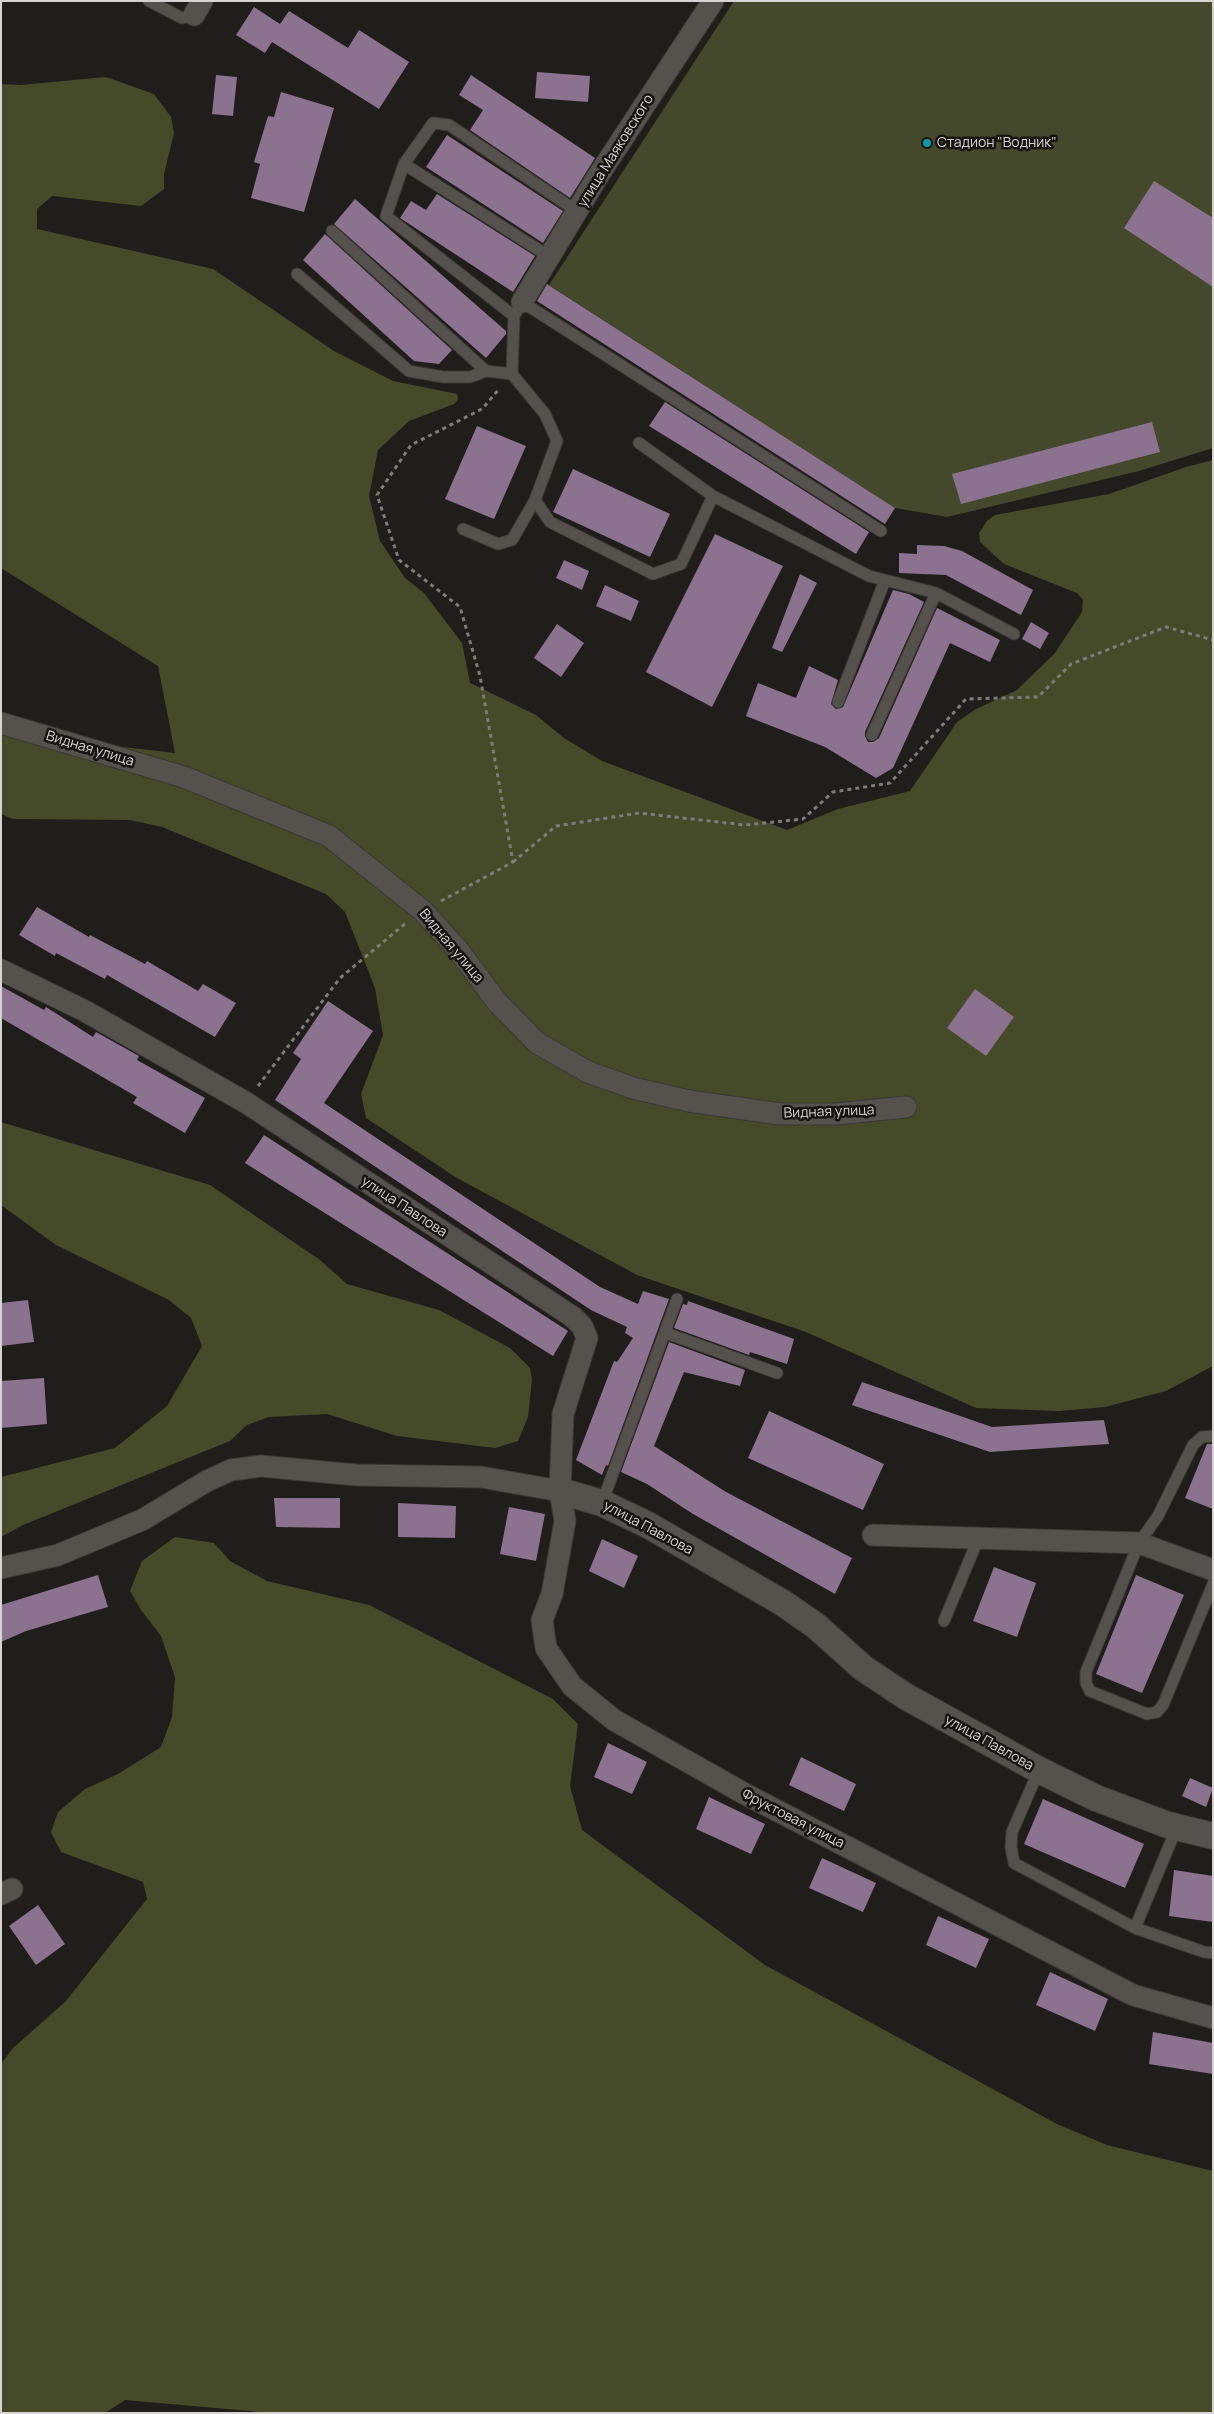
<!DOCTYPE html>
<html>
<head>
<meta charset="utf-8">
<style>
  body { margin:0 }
  #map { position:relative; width:1214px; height:2414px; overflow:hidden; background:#201e1a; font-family:Manrope,sans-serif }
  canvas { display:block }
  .frame { position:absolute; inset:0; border:2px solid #d6d4d2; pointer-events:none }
</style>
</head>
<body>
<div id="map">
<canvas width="1214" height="2414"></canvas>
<div class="frame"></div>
</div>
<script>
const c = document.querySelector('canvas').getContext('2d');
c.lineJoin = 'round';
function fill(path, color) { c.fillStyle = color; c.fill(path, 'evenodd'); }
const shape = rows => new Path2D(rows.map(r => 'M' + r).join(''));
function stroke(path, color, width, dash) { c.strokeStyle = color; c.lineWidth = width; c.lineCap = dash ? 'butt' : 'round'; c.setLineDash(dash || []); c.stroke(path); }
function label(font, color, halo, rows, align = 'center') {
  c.font = font + ' Manrope,sans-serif'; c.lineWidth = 5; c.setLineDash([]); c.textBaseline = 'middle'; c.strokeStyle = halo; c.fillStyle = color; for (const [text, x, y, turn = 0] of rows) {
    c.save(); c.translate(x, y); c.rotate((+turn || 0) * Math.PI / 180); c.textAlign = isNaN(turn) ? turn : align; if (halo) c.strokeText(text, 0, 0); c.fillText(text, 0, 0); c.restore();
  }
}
const green = shape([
  [734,1,1213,1,1213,448,1139,471,947,517,895,508,549,285]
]);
const forest = shape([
  [106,77,154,94,171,117,174,133,164,174,164,189,141,206,52,196,37,209,37,229,213,269,334,351,393,381,457,394,458,399,454,404,409,421,378,450,369,496,380,541,405,578,424,593,462,643,470,683,536,715,564,738,602,761,787,830,838,809,910,791,957,722,976,709,1017,690,1055,653,1082,612,1083,600,1077,593,1004,564,980,542,979,533,987,521,995,515,1109,494,1186,467,1213,460,1213,1366,1166,1391,1105,1407,1059,1411,976,1408,806,1332,637,1275,457,1178,366,1118,361,1094,383,1035,375,988,345,912,326,894,162,827,130,820,13,819,1,814,1,733,175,753,158,666,1,568,1,84,20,85],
  [1,1122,210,1185,320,1260,347,1284,439,1310,510,1348,530,1368,532,1379,528,1417,518,1441,495,1448,397,1436,327,1414,269,1417,247,1425,230,1441,23,1525,1,1537,1,1477,115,1448,167,1406,202,1346,191,1318,169,1300,56,1245,1,1205],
  [175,1537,214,1543,230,1561,267,1581,369,1605,553,1699,578,1724,570,1786,582,1830,765,1965,1057,2124,1107,2145,1213,2171,1213,2413,272,2413,125,2400,105,2413,1,2413,1,2064,13,2048,65,2002,147,1899,143,1882,61,1852,51,1832,58,1812,85,1789,118,1774,161,1747,172,1717,175,1677,161,1636,141,1610,130,1591,142,1561]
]);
const building = shape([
  [254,7,280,24,289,11,348,48,359,30,409,62,379,109,272,42,265,53,236,35],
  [537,72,590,76,588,102,535,98],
  [216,75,237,77,233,116,212,114],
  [471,75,595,158,570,198,470,130,483,110,459,95],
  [281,92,334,108,304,212,251,198,260,164,254,162,268,116,274,117],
  [447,135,563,211,543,243,426,167],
  [1154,181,1213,218,1213,287,1124,228],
  [437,194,535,256,513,292,400,218,411,201,426,210],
  [355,199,506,331,506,334,486,358,334,224],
  [325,234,452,350,439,364,414,361,303,260],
  [547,284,895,508,885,524,537,301],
  [665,402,869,532,856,554,649,426],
  [1152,422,1160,452,961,504,952,474],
  [477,426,526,446,494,519,445,499],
  [573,469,670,514,650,557,553,512],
  [715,534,783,566,712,707,646,672],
  [917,545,944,546,962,551,1033,590,1021,615,946,575,899,573,899,553,917,554],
  [564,560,589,571,582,590,556,578],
  [800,574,817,583,782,652,772,648],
  [605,585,639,601,631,621,596,606],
  [893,590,909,594,924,602,865,732,865,736,868,742,873,742,879,738,937,608,1000,640,990,662,950,643,893,768,876,778,825,747,746,716,758,683,796,698,809,666,838,680,831,704,836,709,843,707],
  [1031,622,1049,633,1040,649,1022,639],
  [557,624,584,643,561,677,534,658],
  [37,907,89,937,90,935,145,964,147,961,198,991,203,984,236,1003,215,1037,107,975,105,979,56,953,55,956,19,935],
  [1,986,44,1010,46,1007,93,1037,96,1032,139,1056,137,1060,205,1098,185,1133,133,1103,137,1097,1,1018],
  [975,989,1014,1017,986,1056,947,1028],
  [328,1001,373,1031,324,1103,600,1287,638,1304,643,1291,669,1299,608,1466,606,1465,602,1475,576,1460,614,1361,617,1362,633,1338,625,1333,627,1327,591,1310,275,1100,301,1059,293,1053],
  [264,1135,568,1331,553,1356,245,1163],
  [28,1300,34,1342,1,1346,1,1303],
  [688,1301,794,1339,787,1364,750,1352,749,1355,674,1328,683,1304,687,1305],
  [669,1342,745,1370,740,1386,684,1372,654,1446,726,1492,852,1558,835,1594,693,1514,647,1484,621,1472],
  [44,1378,47,1424,1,1428,1,1381],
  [862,1382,992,1427,1104,1420,1109,1444,990,1452,852,1405],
  [769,1411,884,1464,863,1510,748,1458],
  [1207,1444,1213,1444,1213,1509,1185,1498],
  [274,1498,340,1498,340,1528,276,1527],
  [398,1503,456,1506,455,1538,398,1537],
  [509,1507,545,1514,536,1561,500,1554],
  [602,1539,638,1556,624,1588,589,1571],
  [994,1567,1036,1583,1017,1637,973,1621],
  [98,1575,108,1607,26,1631,1,1642,1,1605],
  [1136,1575,1184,1595,1142,1693,1096,1674],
  [608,1743,647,1762,632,1794,594,1777],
  [801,1757,856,1784,844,1811,789,1785],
  [1190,1778,1213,1788,1206,1807,1182,1796],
  [709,1797,765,1824,751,1854,696,1829],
  [1043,1799,1144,1844,1125,1888,1024,1844],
  [822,1858,876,1883,863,1912,809,1888],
  [1174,1870,1213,1876,1213,1922,1169,1916],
  [38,1905,65,1944,36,1965,9,1926],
  [938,1916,989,1939,976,1968,926,1945],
  [1050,1972,1108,1999,1095,2031,1036,2005],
  [1153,2032,1213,2043,1213,2074,1149,2064]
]);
const path = shape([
  [513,862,556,826,639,813,745,825,803,819,833,792,890,783,966,699,1038,697,1071,664,1166,627,1213,640],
  [441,901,513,862,480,676,460,607,399,560,377,495,411,445,482,409,500,388],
  [258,1086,340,978,406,923]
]);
const service = shape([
  [149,1,182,18,194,15],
  [404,164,550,257],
  [332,231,486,371,512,374],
  [297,274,409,371,443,377,470,377,486,371],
  [514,316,386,216,404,164,433,123,449,125,578,212],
  [639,443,713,496,869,576,936,593,1014,634],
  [535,500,550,522,653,574,681,564,713,496],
  [463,529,498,544,512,540,535,500,557,441,545,414,512,374,514,316,522,302,881,531],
  [838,702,885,580],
  [872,735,936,593],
  [666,1333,777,1373],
  [1213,1436,1202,1437,1193,1445,1158,1516,1139,1543,1086,1672,1086,1683,1090,1691,1147,1714,1157,1712,1163,1705,1213,1584],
  [602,1503,677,1299],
  [944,1621,979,1537],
  [1039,1770,1012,1832,1011,1847,1014,1863,1135,1928,1204,1952,1213,1953],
  [1135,1928,1177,1827]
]);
const minor = shape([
  [194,15,202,1],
  [522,302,598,176,713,1],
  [1,723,184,777,329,836,423,911,459,951,497,1002,537,1043,588,1072,633,1088,689,1101,780,1114,836,1114,906,1107],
  [1,970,85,1011,245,1102,573,1317,582,1326,587,1338,563,1414,560,1491,565,1521,552,1594,542,1620,546,1648,572,1686,614,1720,745,1794,1133,1995,1213,2018],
  [873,1535,1139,1543,1213,1570],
  [1,1568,58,1555,142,1520,207,1481,231,1470,261,1466,356,1475,481,1477,560,1491],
  [1,1894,12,1889]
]);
const tertiary = shape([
  [560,1491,602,1503,648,1525,783,1603,816,1626,863,1668,905,1696,1039,1770,1096,1798,1168,1825,1213,1836]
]);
const markers = [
  [927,143,5,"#0f9aa8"]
];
const poiNames = [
  ["Стадион \"Водник\"",937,143]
];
const streetNames = [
  ["улица Маяковского",616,151,-58],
  ["Видная улица",90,749,17],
  ["Видная улица",451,946,50],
  ["Видная улица",829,1112,-2],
  ["улица Павлова",404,1207,33],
  ["улица Павлова",648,1528,28],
  ["улица Павлова",989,1743,29],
  ["Фруктовая улица",793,1819,27]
];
fill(green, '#43492a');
fill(forest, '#454b29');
fill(building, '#8b728f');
stroke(service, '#3b3936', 13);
stroke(minor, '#3b3936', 23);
stroke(tertiary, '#3b3936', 28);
stroke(path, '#7e7c79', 3, [4, 4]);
stroke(service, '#55524e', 11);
stroke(minor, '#55524e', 21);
stroke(tertiary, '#55524e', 26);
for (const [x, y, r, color] of markers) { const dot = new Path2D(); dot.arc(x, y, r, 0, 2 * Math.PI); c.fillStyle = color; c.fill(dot); stroke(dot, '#171411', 2); }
label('14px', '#d6d4d2', '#171411', poiNames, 'left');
label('14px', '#d6d4d2', '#171411', streetNames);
</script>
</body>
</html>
